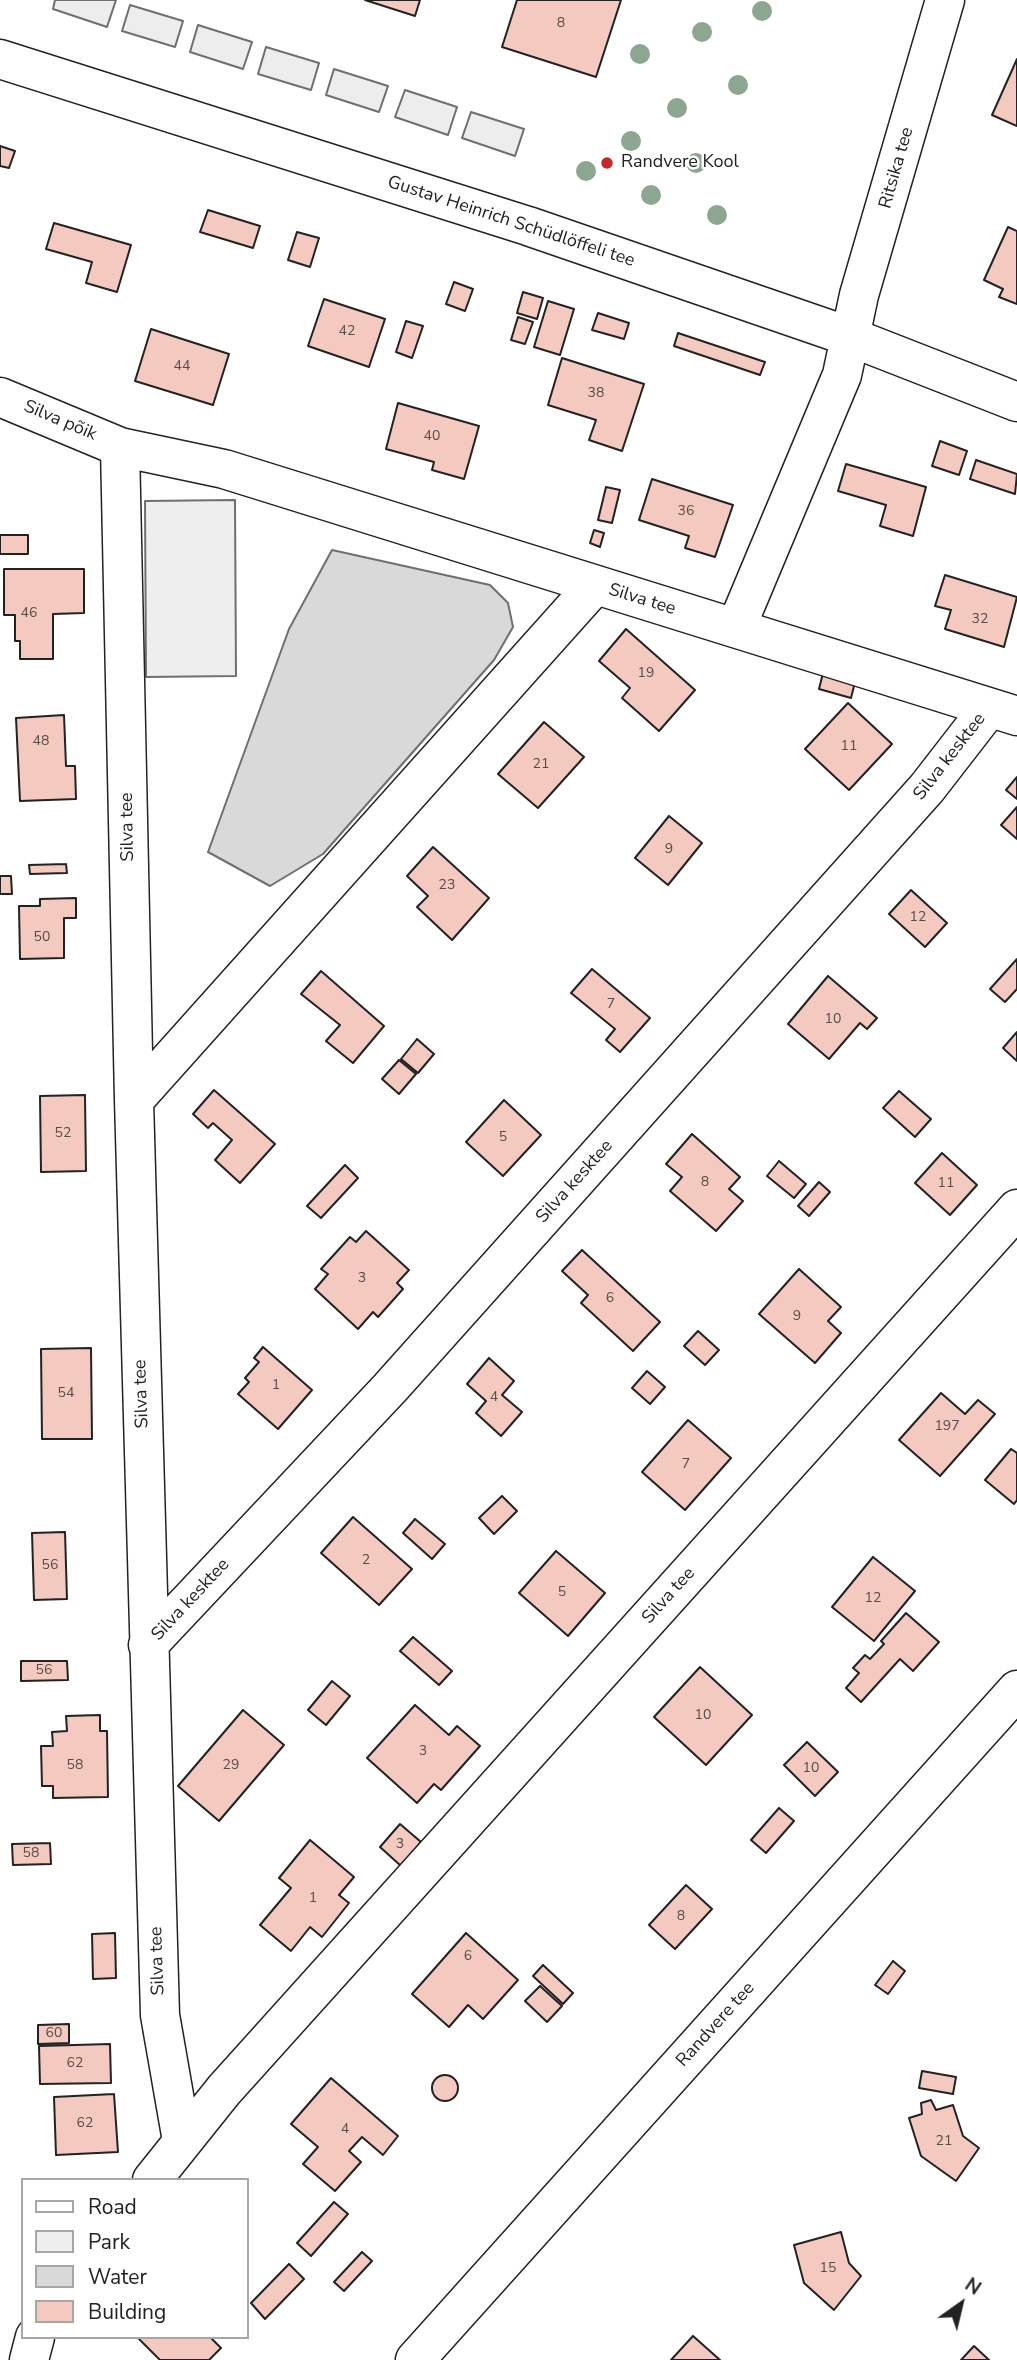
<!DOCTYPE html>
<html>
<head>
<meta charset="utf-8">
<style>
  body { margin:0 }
  #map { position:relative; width:1017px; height:2360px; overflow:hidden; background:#fff; font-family:"Nunito Sans",sans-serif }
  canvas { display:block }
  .legend { position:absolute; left:21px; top:2178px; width:228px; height:161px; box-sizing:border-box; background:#fff; border:2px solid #a7a7a7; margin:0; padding:9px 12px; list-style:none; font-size:21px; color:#222 }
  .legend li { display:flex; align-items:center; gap:14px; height:35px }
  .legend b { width:35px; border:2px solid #a7a7a7 }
  .north { position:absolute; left:926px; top:2269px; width:70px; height:70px; -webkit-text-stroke:5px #fff; paint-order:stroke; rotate:34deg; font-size:19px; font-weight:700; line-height:28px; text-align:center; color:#222 }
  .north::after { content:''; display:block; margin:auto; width:24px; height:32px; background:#222; clip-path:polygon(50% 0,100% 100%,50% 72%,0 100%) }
</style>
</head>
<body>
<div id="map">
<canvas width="1017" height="2360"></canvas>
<ul class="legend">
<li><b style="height:9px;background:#fff"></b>Road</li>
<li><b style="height:19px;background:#eee"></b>Park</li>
<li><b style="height:19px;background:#d9d9d9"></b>Water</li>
<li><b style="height:19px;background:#f3c9c0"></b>Building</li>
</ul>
<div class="north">N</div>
</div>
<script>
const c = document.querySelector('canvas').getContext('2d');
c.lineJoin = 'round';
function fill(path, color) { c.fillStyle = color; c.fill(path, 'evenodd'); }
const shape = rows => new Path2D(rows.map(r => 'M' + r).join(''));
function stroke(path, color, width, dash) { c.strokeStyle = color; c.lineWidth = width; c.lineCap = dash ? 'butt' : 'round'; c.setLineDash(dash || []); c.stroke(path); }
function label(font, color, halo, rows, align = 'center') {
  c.font = font + ' "Nunito Sans",sans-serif'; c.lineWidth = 5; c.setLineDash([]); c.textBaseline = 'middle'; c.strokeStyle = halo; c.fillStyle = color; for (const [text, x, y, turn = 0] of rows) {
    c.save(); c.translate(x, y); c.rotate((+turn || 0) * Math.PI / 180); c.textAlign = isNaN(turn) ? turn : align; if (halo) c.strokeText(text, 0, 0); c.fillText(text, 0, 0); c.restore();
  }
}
const green = shape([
  [235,500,236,676,146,677,145,501,235,500]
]);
const parking = shape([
  [55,0,116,0,107,27,53,9,55,0],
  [130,5,183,21,175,47,122,31,130,5],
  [198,25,252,42,243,69,190,52,198,25],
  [266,47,319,63,311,90,258,74,266,47],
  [334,69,388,86,379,112,326,95,334,69],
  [405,90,457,107,448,135,395,117,405,90],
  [471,112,524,129,515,156,462,138,471,112]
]);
const water = shape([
  [332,550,490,585,508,603,513,627,494,660,323,854,270,886,208,852,289,629,332,550]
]);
const building = shape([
  [365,0,420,0,415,16,365,0],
  [517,0,621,0,596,77,502,47,517,0],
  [1017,59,1017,126,992,115,1017,59],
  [0,146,15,151,9,168,0,166,0,146],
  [208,210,260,226,253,248,200,232,208,210],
  [54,223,131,245,117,292,86,283,92,262,46,249,54,223],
  [1008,227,1017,231,1017,304,999,297,1003,289,984,280,1008,227],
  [297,232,319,238,310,267,288,260,297,232],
  [454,282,473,289,465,311,446,304,454,282],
  [523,292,543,298,537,319,517,313,523,292],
  [324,299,385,319,369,367,308,346,324,299],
  [548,301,574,309,560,355,534,347,548,301],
  [598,313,629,323,624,339,592,330,598,313],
  [518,317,533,322,525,344,511,340,518,317],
  [406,321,423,326,412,358,396,352,406,321],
  [151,329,229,354,213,405,135,381,151,329],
  [678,333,765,362,760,375,674,346,678,333],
  [562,358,644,384,622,451,589,440,596,420,548,405,562,358],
  [398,403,479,426,464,479,432,470,434,462,386,449,398,403],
  [940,441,967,451,959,475,932,466,940,441],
  [976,460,1017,474,1015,494,970,479,976,460],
  [846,464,926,487,913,536,880,526,886,505,838,491,846,464],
  [652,479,733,505,715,557,685,548,689,536,639,520,652,479],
  [606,487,620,490,612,523,598,520,606,487],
  [594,530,604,533,600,547,590,543,594,530],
  [0,535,28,535,28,554,0,554,0,535],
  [4,569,84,569,84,613,53,614,53,659,20,659,20,641,15,641,15,615,4,615,4,569],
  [945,575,1017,597,1004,647,945,629,951,610,935,606,945,575],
  [626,629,695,690,659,731,622,698,630,688,599,661,626,629],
  [823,673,855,682,851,698,819,689,823,673],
  [848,703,892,744,849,790,805,749,848,703],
  [64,715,66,766,75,766,76,799,20,801,16,718,64,715],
  [544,722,584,757,538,808,498,774,544,722],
  [1017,777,1017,799,1006,790,1017,777],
  [1017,807,1017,839,1001,825,1017,807],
  [669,816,702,843,668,885,635,858,669,816],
  [433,847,489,898,452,940,417,907,428,896,407,876,433,847],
  [66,864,67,873,30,874,29,865,66,864],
  [0,876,11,876,12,894,0,894,0,876],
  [911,890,947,923,925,947,889,914,911,890],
  [76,898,76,918,64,918,64,958,20,959,19,906,40,906,40,899,76,898],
  [1017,959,1017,989,1005,1002,990,989,1017,959],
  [592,969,650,1018,620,1052,606,1040,615,1029,571,993,592,969],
  [321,971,384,1026,353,1063,326,1041,340,1025,301,994,321,971],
  [828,976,877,1018,867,1029,860,1023,829,1059,788,1024,828,976],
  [1017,1032,1017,1061,1003,1048,1017,1032],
  [417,1039,434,1054,418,1073,401,1059,417,1039],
  [399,1060,416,1074,399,1094,382,1079,399,1060],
  [214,1090,275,1144,240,1183,215,1160,232,1140,213,1123,208,1128,193,1114,214,1090],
  [899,1091,931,1119,915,1137,883,1108,899,1091],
  [85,1095,86,1171,41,1172,40,1096,85,1095],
  [504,1100,541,1135,503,1176,466,1142,504,1100],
  [692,1134,740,1177,729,1189,743,1201,716,1231,670,1191,682,1177,666,1164,692,1134],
  [942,1153,977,1185,950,1215,915,1183,942,1153],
  [779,1161,806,1184,794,1198,767,1176,779,1161],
  [345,1165,358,1178,321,1218,307,1206,345,1165],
  [819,1182,830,1192,809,1216,798,1206,819,1182],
  [366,1231,409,1270,397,1283,403,1289,378,1317,373,1312,358,1329,315,1289,328,1274,321,1269,350,1237,356,1242,366,1231],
  [582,1250,660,1322,633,1351,581,1303,588,1295,562,1271,582,1250],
  [799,1269,841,1307,828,1321,841,1333,815,1363,759,1314,799,1269],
  [698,1331,719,1350,705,1365,684,1346,698,1331],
  [263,1347,312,1390,278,1429,238,1394,249,1382,245,1378,259,1362,254,1358,263,1347],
  [91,1348,92,1439,42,1439,41,1349,91,1348],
  [489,1358,514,1381,502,1395,522,1412,501,1436,476,1413,486,1401,467,1384,489,1358],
  [647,1371,665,1387,650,1404,632,1388,647,1371],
  [941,1393,965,1414,978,1400,995,1414,940,1476,899,1440,941,1393],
  [688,1420,731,1458,685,1510,642,1472,688,1420],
  [1011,1449,1017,1453,1017,1500,1014,1504,985,1480,1011,1449],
  [502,1496,517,1511,494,1534,479,1518,502,1496],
  [353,1517,412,1569,379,1605,321,1553,353,1517],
  [415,1519,445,1544,432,1559,403,1533,415,1519],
  [65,1532,67,1599,34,1600,32,1533,65,1532],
  [556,1551,605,1593,568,1636,519,1593,556,1551],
  [873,1557,915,1591,874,1641,832,1607,873,1557],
  [906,1613,939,1642,913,1671,900,1659,861,1702,846,1688,859,1673,853,1668,865,1655,870,1659,884,1644,881,1641,906,1613],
  [413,1637,452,1671,439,1685,400,1651,413,1637],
  [21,1661,67,1661,68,1680,21,1681,21,1661],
  [700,1667,752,1715,706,1765,654,1717,700,1667],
  [332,1681,350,1696,326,1725,308,1710,332,1681],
  [415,1705,449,1735,457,1726,480,1746,441,1790,434,1784,417,1803,367,1758,415,1705],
  [243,1710,284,1745,219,1821,178,1786,243,1710],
  [100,1715,100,1731,107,1731,108,1797,53,1798,53,1786,42,1786,41,1746,53,1746,52,1732,67,1731,66,1716,100,1715],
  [807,1742,838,1772,815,1796,784,1765,807,1742],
  [779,1808,794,1821,766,1853,751,1840,779,1808],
  [400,1824,421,1842,401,1866,380,1847,400,1824],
  [310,1840,354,1877,339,1895,349,1903,322,1937,310,1927,291,1951,260,1925,291,1888,279,1878,310,1840],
  [50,1843,51,1864,13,1865,12,1844,50,1843],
  [686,1885,712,1909,675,1949,649,1925,686,1885],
  [115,1933,116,1978,93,1979,92,1934,115,1933],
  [466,1933,518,1980,483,2019,468,2005,449,2027,412,1994,466,1933],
  [893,1961,905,1971,888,1994,875,1985,893,1961],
  [543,1965,573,1993,563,2004,533,1976,543,1965],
  [540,1986,562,2006,547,2022,525,2001,540,1986],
  [69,2024,69,2043,38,2044,38,2025,69,2024],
  [110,2044,111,2083,40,2084,39,2046,110,2044],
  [922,2071,956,2077,953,2094,919,2088,922,2071],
  '432 2088a13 13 0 1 1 26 0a13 13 0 1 1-26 0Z',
  [331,2078,398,2136,383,2155,362,2137,349,2151,361,2162,335,2191,303,2164,318,2147,291,2124,331,2078],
  [114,2094,118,2152,56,2155,54,2097,114,2094],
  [931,2100,936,2110,953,2105,963,2136,979,2148,956,2181,921,2156,909,2118,922,2114,921,2103,931,2100],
  [334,2202,348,2214,311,2256,297,2243,334,2202],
  [841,2232,849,2263,861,2276,834,2310,804,2283,794,2245,841,2232],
  [362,2252,372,2261,344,2291,334,2282,362,2252],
  [289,2264,304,2279,265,2319,251,2303,289,2264],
  [693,2336,720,2360,671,2360,693,2336],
  [141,2337,210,2337,221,2348,209,2360,160,2360,139,2339,141,2337],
  [974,2346,989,2360,961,2360,974,2346]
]);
const minor = shape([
  [0,59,528,226,848,336,1017,402],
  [0,397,120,447],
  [736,628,842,375,859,295,945,0],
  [134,1100,595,585],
  [148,1645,390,1388,927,788,989,708],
  [182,2141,160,2015,134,1100,120,447,224,469,1017,716],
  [152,2180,224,2090,1017,1209],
  [29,2360,35,2337],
  [415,2360,1017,1690]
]);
const trees = [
  [762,11],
  [702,32],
  [640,54],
  [738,85],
  [677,108],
  [631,141],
  [696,163],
  [586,171],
  [651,195],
  [717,215]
];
const markers = [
  [607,163,7,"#c62828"]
];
const numberNames = [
  ["8",561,24],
  ["42",347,332],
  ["44",182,367],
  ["38",596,394],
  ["40",432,437],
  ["36",686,512],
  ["46",29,614],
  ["32",980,620],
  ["19",646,674],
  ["48",41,742],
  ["11",849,747],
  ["21",541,765],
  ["9",669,850],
  ["23",447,886],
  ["12",918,918],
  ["50",42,938],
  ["7",611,1005],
  ["10",833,1020],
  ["52",63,1134],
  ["5",503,1138],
  ["8",705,1183],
  ["11",946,1184],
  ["3",362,1279],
  ["6",610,1299],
  ["9",797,1317],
  ["1",276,1386],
  ["54",66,1394],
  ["4",494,1398],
  ["197",947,1427],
  ["7",686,1465],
  ["2",366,1561],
  ["56",50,1566],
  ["5",562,1593],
  ["12",873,1599],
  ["56",44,1671],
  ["10",703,1716],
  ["3",423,1752],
  ["58",75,1766],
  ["29",231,1766],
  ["10",811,1769],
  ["3",400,1845],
  ["58",31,1854],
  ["1",313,1899],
  ["8",681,1917],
  ["6",468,1957],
  ["60",54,2034],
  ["62",75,2064],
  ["62",85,2124],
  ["4",345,2130],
  ["21",944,2142],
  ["15",828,2269]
];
const poiNames = [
  ["Randvere Kool",621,163]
];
const streetNames = [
  ["Ritsika tee",897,168,-74],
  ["Gustav Heinrich Schüdlöffeli tee",511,222,18],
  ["Silva põik",60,421,23],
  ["Silva tee",642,600,17],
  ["Silva kesktee",950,757,-52],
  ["Silva tee",128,827,-91],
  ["Silva kesktee",575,1182,-48],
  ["Silva tee",142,1394,-92],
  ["Silva tee",669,1596,-48],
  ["Silva kesktee",191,1600,-47],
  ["Silva tee",158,1961,-92],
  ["Randvere tee",716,2025,-48]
];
fill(green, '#eee');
stroke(green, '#6f6f6f', 2);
fill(parking, '#ededed');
stroke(parking, '#6f6f6f', 2);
fill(water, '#d9d9d9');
stroke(water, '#6f6f6f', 2);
fill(building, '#f3c9c0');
stroke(building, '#222', 2);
stroke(minor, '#222', 41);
stroke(minor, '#fff', 38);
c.fillStyle = '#8da692';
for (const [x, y] of trees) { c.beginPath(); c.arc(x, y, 10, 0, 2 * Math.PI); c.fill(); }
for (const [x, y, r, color] of markers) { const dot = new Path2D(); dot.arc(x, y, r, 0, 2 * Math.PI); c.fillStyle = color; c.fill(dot); stroke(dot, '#fff', 2.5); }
label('14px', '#564c4a', null, numberNames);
label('18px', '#222', '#fff', poiNames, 'left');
label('18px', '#222', '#fff', streetNames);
</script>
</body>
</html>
